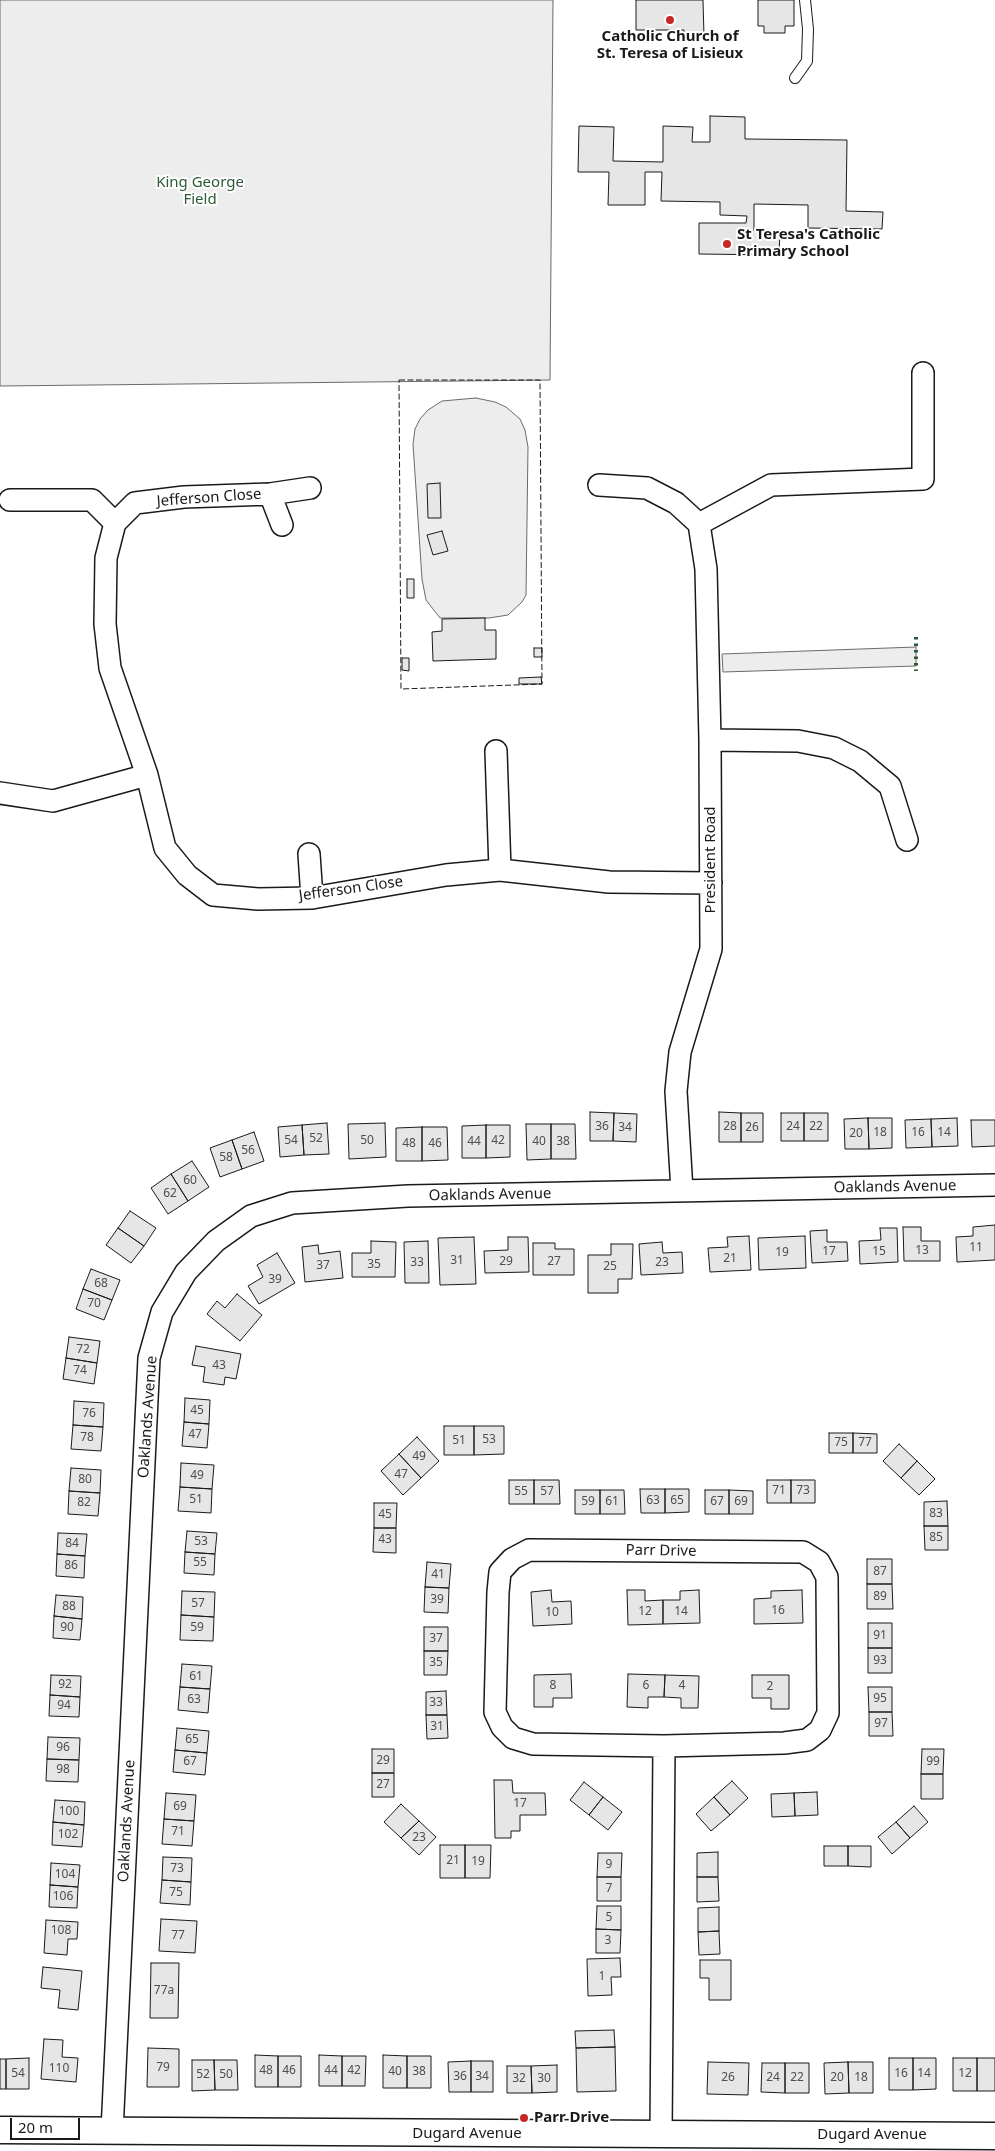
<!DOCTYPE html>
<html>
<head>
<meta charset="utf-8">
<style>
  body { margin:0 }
  #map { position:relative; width:995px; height:2151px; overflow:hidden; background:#fff; font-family:"Noto Sans",sans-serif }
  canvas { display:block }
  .scale { position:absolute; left:10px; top:2118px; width:70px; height:22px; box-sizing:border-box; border:2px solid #1a1a1a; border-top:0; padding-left:6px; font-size:15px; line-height:18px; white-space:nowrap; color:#1a1a1a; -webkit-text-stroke:4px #fff; paint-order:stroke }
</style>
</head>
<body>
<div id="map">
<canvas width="995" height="2151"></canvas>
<div class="scale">20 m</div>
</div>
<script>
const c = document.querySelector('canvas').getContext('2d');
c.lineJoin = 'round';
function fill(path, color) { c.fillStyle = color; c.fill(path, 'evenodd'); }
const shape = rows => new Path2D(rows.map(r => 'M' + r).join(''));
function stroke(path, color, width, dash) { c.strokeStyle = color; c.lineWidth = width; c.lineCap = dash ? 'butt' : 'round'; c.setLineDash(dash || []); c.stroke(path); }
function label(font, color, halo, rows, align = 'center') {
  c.font = font + ' "Noto Sans",sans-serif'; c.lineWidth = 4; c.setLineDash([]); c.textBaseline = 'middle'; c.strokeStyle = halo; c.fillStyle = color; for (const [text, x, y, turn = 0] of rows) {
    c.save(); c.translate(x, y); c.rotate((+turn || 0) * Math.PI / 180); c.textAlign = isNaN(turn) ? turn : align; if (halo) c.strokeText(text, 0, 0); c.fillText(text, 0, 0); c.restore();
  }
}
const green = shape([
  [0,0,553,0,550,380,0,386,0,0],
  [476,398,495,402,506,407,520,419,525,430,528,447,526,595,522,602,508,615,489,618,440,618,426,600,422,579,413,444,415,429,420,419,428,410,442,401,476,398],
  [916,647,916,666,723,672,722,654,916,647]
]);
const building = shape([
  [636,0,703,0,704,36,684,36,684,30,636,30,636,0],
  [758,0,794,0,794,26,785,26,785,33,764,33,764,26,758,26,758,0],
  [710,116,745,117,745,139,847,140,846,211,883,212,882,229,808,228,808,205,754,204,754,231,780,232,779,255,699,254,699,223,746,223,747,216,720,215,720,202,661,201,662,172,645,172,645,205,608,205,609,172,578,172,579,126,614,127,613,161,663,162,663,126,693,127,692,142,710,142,710,116],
  [440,483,441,518,428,518,427,484,440,483],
  [442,531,448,551,433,555,427,535,442,531],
  [407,579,414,579,414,598,407,598,407,579],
  [485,618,485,630,496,630,496,659,433,661,432,632,442,631,442,619,485,618],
  [534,648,542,648,542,657,534,657,534,648],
  [402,658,409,658,409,671,402,670,402,658],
  [541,677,542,684,519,684,519,678,541,677],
  [590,1112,614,1113,613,1141,590,1141,590,1112],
  [719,1112,741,1113,741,1142,719,1142,719,1112],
  [614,1113,637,1114,636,1142,613,1141,614,1113],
  [741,1113,763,1113,763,1142,741,1142,741,1113],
  [781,1113,804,1113,804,1141,781,1141,781,1113],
  [804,1113,828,1113,828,1141,804,1141,804,1113],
  [868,1118,869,1149,845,1149,844,1119,868,1118],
  [868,1118,892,1118,892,1148,869,1149,868,1118],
  [957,1118,958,1146,932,1147,931,1119,957,1118],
  [931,1119,932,1147,906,1148,905,1120,931,1119],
  [971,1120,995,1120,995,1146,972,1147,971,1120],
  [327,1123,329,1154,304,1155,302,1125,327,1123],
  [385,1123,386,1157,349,1159,348,1124,385,1123],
  [526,1124,551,1124,551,1159,527,1160,526,1124],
  [551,1124,575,1124,576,1159,551,1159,551,1124],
  [302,1125,304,1155,280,1157,278,1127,302,1125],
  [486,1125,486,1158,462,1158,462,1126,486,1125],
  [486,1125,510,1125,510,1157,486,1158,486,1125],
  [422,1127,422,1161,396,1161,396,1128,422,1127],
  [422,1127,447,1127,448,1160,422,1161,422,1127],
  [254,1132,264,1161,242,1169,232,1140,254,1132],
  [232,1140,242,1169,220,1177,210,1148,232,1140],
  [192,1161,209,1187,188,1201,171,1174,192,1161],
  [171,1174,188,1201,168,1214,151,1188,171,1174],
  [130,1211,156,1228,144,1246,118,1228,130,1211],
  [995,1225,995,1260,957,1262,956,1237,973,1236,973,1227,995,1225],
  [903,1227,921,1227,921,1241,940,1241,940,1261,904,1261,903,1227],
  [118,1228,144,1246,131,1263,106,1245,118,1228],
  [880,1228,897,1228,898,1262,860,1264,859,1241,881,1240,880,1228],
  [827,1230,827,1242,847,1242,848,1261,812,1263,810,1231,827,1230],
  [749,1236,751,1270,710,1272,708,1248,728,1247,727,1237,749,1236],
  [805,1236,806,1268,759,1270,758,1238,805,1236],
  [474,1237,476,1284,440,1285,438,1238,474,1237],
  [508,1237,528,1237,529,1272,485,1273,484,1251,508,1250,508,1237],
  [371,1241,396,1242,395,1277,352,1277,352,1253,371,1253,371,1241],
  [428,1241,429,1283,405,1283,404,1242,428,1241],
  [662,1242,663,1253,682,1252,683,1273,641,1275,639,1244,662,1242],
  [533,1243,555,1243,555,1249,574,1249,574,1275,533,1275,533,1243],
  [611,1244,633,1244,632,1279,618,1279,618,1293,588,1293,588,1255,611,1255,611,1244],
  [318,1245,319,1254,340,1251,343,1278,305,1282,302,1247,318,1245],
  [277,1253,295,1283,259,1304,248,1286,263,1277,257,1265,277,1253],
  [91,1269,120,1280,112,1300,83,1289,91,1269],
  [83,1289,112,1300,104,1320,76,1309,83,1289],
  [237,1294,262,1315,240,1341,207,1314,217,1301,225,1308,237,1294],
  [69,1337,100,1341,97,1363,66,1358,69,1337],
  [196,1346,241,1354,236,1379,225,1377,224,1385,203,1382,205,1367,192,1365,196,1346],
  [66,1358,97,1363,94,1384,63,1379,66,1358],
  [185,1398,210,1400,209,1424,184,1422,185,1398],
  [74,1401,104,1403,103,1427,73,1425,74,1401],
  [184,1422,209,1424,207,1448,182,1446,184,1422],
  [73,1425,103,1427,101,1451,71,1449,73,1425],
  [444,1426,474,1426,474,1455,444,1455,444,1426],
  [474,1426,504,1426,504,1454,474,1455,474,1426],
  [829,1433,853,1433,853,1453,829,1453,829,1433],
  [853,1433,877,1434,877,1453,853,1453,853,1433],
  [417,1437,439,1461,421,1478,399,1454,417,1437],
  [899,1444,917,1461,901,1478,883,1461,899,1444],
  [399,1454,421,1478,403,1495,381,1471,399,1454],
  [917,1461,935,1479,919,1495,901,1478,917,1461],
  [181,1463,214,1465,212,1489,180,1487,181,1463],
  [71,1468,101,1470,100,1493,69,1491,71,1468],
  [509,1480,534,1480,534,1504,509,1504,509,1480],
  [534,1480,559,1480,560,1504,534,1504,534,1480],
  [767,1480,791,1480,791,1503,767,1503,767,1480],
  [791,1480,815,1480,815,1503,791,1503,791,1480],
  [180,1487,212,1489,211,1513,178,1511,180,1487],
  [640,1489,665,1489,665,1513,641,1513,640,1489],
  [665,1489,689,1489,689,1512,665,1513,665,1489],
  [575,1490,600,1490,600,1514,575,1514,575,1490],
  [600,1490,624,1490,625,1514,600,1514,600,1490],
  [705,1490,729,1490,729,1514,705,1514,705,1490],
  [729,1490,753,1491,753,1514,729,1514,729,1490],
  [69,1491,100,1493,98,1516,68,1514,69,1491],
  [947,1501,948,1526,924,1526,924,1502,947,1501],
  [374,1503,397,1503,396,1528,374,1528,374,1503],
  [924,1526,948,1526,948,1550,925,1550,924,1526],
  [374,1528,396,1528,396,1553,373,1552,374,1528],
  [187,1531,217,1533,215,1554,185,1552,187,1531],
  [58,1533,87,1534,85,1556,57,1554,58,1533],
  [185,1552,215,1554,214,1575,184,1573,185,1552],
  [57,1554,85,1556,84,1578,56,1576,57,1554],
  [867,1559,892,1559,892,1584,867,1584,867,1559],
  [427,1562,451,1564,449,1588,425,1587,427,1562],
  [867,1584,892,1584,893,1609,867,1609,867,1584],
  [425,1587,449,1588,448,1613,424,1612,425,1587],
  [551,1590,552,1602,571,1601,572,1624,533,1626,531,1592,551,1590],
  [627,1590,645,1590,645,1601,663,1600,663,1624,628,1625,627,1590],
  [699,1590,700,1623,663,1624,663,1600,680,1600,680,1591,699,1590],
  [802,1590,803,1623,754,1624,754,1599,771,1598,771,1591,802,1590],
  [182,1591,215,1592,214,1617,181,1615,182,1591],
  [56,1595,83,1597,82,1619,54,1616,56,1595],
  [181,1615,214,1617,213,1641,180,1640,181,1615],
  [54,1616,82,1619,80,1640,53,1638,54,1616],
  [868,1623,892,1623,892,1648,868,1648,868,1623],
  [424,1627,448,1627,448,1651,424,1651,424,1627],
  [868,1648,892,1648,892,1673,868,1673,868,1648],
  [424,1651,448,1651,447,1675,424,1675,424,1651],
  [182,1664,212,1666,210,1689,180,1687,182,1664],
  [571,1674,572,1698,553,1698,553,1707,534,1707,534,1675,571,1674],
  [628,1674,665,1675,664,1697,648,1697,648,1708,627,1707,628,1674],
  [51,1675,81,1676,80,1697,50,1695,51,1675],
  [665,1675,699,1676,698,1708,681,1708,681,1698,664,1697,665,1675],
  [752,1675,789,1675,789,1709,771,1709,771,1698,752,1698,752,1675],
  [180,1687,210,1689,208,1713,178,1710,180,1687],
  [868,1687,892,1687,892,1712,869,1712,868,1687],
  [446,1691,447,1715,426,1715,426,1692,446,1691],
  [50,1695,80,1697,79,1717,49,1716,50,1695],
  [869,1712,892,1712,893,1736,869,1736,869,1712],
  [426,1715,447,1715,448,1738,427,1739,426,1715],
  [177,1728,209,1731,207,1753,175,1750,177,1728],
  [48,1737,80,1738,79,1760,47,1759,48,1737],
  [372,1749,394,1749,394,1773,372,1773,372,1749],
  [922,1749,944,1749,943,1774,921,1774,922,1749],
  [175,1750,207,1753,205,1775,173,1772,175,1750],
  [47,1759,79,1760,78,1782,46,1781,47,1759],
  [372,1773,394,1773,394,1797,372,1797,372,1773],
  [921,1774,943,1774,943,1799,921,1799,921,1774],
  [494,1780,512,1780,513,1793,545,1793,546,1815,520,1815,520,1831,511,1831,511,1838,495,1838,494,1780],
  [732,1781,748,1798,730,1815,714,1797,732,1781],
  [584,1782,603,1797,589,1815,570,1800,584,1782],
  [817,1792,818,1815,795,1816,794,1793,817,1792],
  [166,1793,196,1795,194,1821,164,1819,166,1793],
  [794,1793,795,1816,772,1817,771,1794,794,1793],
  [603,1797,622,1812,608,1830,589,1815,603,1797],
  [714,1797,730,1815,711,1831,696,1814,714,1797],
  [55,1800,85,1802,84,1825,53,1822,55,1800],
  [401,1804,419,1821,401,1838,384,1822,401,1804],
  [914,1806,928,1822,910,1838,896,1822,914,1806],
  [164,1819,194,1821,192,1846,162,1844,164,1819],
  [419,1821,436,1837,419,1855,401,1838,419,1821],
  [53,1822,84,1825,82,1847,52,1845,53,1822],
  [896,1822,910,1838,892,1854,878,1837,896,1822],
  [440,1845,465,1845,465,1878,440,1878,440,1845],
  [465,1845,491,1845,490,1878,465,1878,465,1845],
  [824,1846,848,1846,848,1866,824,1866,824,1846],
  [848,1846,871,1846,871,1867,848,1866,848,1846],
  [718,1852,718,1877,697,1877,697,1853,718,1852],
  [598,1853,622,1853,621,1877,597,1877,598,1853],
  [163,1857,192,1858,191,1882,162,1880,163,1857],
  [51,1863,80,1865,78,1887,50,1885,51,1863],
  [597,1877,621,1877,621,1901,597,1901,597,1877],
  [697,1877,718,1877,719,1901,697,1902,697,1877],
  [162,1880,191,1882,190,1905,160,1903,162,1880],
  [50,1885,78,1887,77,1908,49,1907,50,1885],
  [597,1906,621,1906,621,1930,596,1929,597,1906],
  [719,1907,719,1931,698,1932,698,1908,719,1907],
  [161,1919,197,1921,195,1953,159,1951,161,1919],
  [46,1920,78,1922,77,1939,68,1939,67,1955,44,1953,46,1920],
  [596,1929,621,1930,620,1953,596,1953,596,1929],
  [719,1931,720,1954,699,1955,698,1932,719,1931],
  [620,1958,621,1977,611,1977,612,1995,588,1996,587,1959,620,1958],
  [700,1960,731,1960,731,2000,709,2000,709,1978,700,1978,700,1960],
  [151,1963,179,1963,178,2018,150,2018,151,1963],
  [43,1967,82,1971,78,2010,58,2008,60,1990,41,1988,43,1967],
  [614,2030,615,2047,576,2048,575,2031,614,2030],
  [44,2039,63,2040,62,2057,78,2058,76,2082,41,2079,44,2039],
  [615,2047,616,2091,577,2092,576,2048,615,2047],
  [148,2048,179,2049,179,2087,147,2087,148,2048],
  [255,2055,278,2056,278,2087,255,2087,255,2055],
  [319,2055,342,2056,342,2086,319,2086,319,2055],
  [383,2055,407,2056,407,2088,383,2088,383,2055],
  [278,2056,301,2056,301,2087,278,2087,278,2056],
  [342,2056,366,2056,365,2086,342,2086,342,2056],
  [407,2056,431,2056,431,2088,407,2088,407,2056],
  [29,2058,29,2089,6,2089,6,2059,29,2058],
  [889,2058,913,2058,913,2090,889,2090,889,2058],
  [913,2058,936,2058,936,2089,913,2090,913,2058],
  [953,2058,977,2058,977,2091,953,2091,953,2058],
  [977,2058,995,2058,995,2091,977,2091,977,2058],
  [0,2059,6,2059,6,2089,0,2089,0,2059],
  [192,2060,214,2060,215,2090,192,2091,192,2060],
  [214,2060,237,2060,238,2090,215,2090,214,2060],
  [471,2061,471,2092,449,2092,448,2062,471,2061],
  [471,2061,493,2061,493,2092,471,2092,471,2061],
  [708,2062,749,2063,748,2095,707,2094,708,2062],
  [848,2062,849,2093,825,2094,824,2063,848,2062],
  [848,2062,873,2062,873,2093,849,2093,848,2062],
  [762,2063,785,2063,785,2093,761,2092,762,2063],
  [785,2063,809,2063,809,2093,785,2093,785,2063],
  [557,2065,557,2092,532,2093,531,2066,557,2065],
  [507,2066,531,2066,532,2093,507,2093,507,2066]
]);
const service = shape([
  [795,78,807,61,808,29,805,0]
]);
const minor = shape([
  [599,485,647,488,676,503,699,524],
  [310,488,270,494,184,497,135,503,115,523,106,558,105,624,110,668,147,775,165,848,187,875,213,895,258,899,312,898,446,875,500,870,609,882,711,883],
  [270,494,282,525],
  [10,500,92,500,115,523],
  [710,740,798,741,834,748,860,761,890,786,907,840],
  [496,751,500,870],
  [0,793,53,801,147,775],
  [309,854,312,898],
  [682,1191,676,1091,680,1052,711,949,710,740,706,569,699,524,771,485,923,479,923,373],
  [112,2131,149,1358,162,1312,186,1272,216,1241,251,1216,292,1203,408,1196,995,1185],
  [661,2135,664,1746,533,1744,513,1738,502,1727,495,1712,498,1592,500,1572,512,1559,529,1550,803,1552,819,1562,827,1577,828,1713,820,1730,807,1740,784,1743,664,1746]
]);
const tertiary = shape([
  [0,2130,995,2136]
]);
const hedge = shape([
  [916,637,916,671]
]);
const fence = shape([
  [399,380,540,380,542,684,401,689,399,380]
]);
const markers = [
  [670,20,5,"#c62828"],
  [727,244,5,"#c62828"],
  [524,2118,5,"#c62828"]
];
const numberNames = [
  ["36",602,1127],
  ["28",730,1127],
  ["24",793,1127],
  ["22",816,1127],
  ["34",625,1128],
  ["26",752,1128],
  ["18",880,1133],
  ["16",918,1133],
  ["14",944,1133],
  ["20",856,1134],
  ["52",316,1139],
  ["54",291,1141],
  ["50",367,1141],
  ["42",498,1141],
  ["44",474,1142],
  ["40",539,1142],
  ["38",563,1142],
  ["48",409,1144],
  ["46",435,1144],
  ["56",248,1151],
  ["58",226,1158],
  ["60",190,1181],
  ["62",170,1194],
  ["11",976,1248],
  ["13",922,1251],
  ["17",829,1252],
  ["15",879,1252],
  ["19",782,1253],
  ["21",730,1259],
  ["31",457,1261],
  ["29",506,1262],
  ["27",554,1262],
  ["33",417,1263],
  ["23",662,1263],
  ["35",374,1265],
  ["37",323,1266],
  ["25",610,1267],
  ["39",275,1280],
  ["68",101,1284],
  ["70",94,1304],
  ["72",83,1350],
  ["43",219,1366],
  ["74",80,1371],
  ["45",197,1411],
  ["76",89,1414],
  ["47",195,1435],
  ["78",87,1438],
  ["53",489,1440],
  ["51",459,1441],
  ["75",841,1443],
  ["77",865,1443],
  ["49",419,1457],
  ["47",401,1475],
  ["49",197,1476],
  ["80",85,1480],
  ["71",779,1491],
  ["73",803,1491],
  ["55",521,1492],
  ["57",547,1492],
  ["51",196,1500],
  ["63",653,1501],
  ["65",677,1501],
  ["59",588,1502],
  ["61",612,1502],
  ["67",717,1502],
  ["69",741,1502],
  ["82",84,1503],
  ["83",936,1514],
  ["45",385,1515],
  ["85",936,1538],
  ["43",385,1540],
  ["53",201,1542],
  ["84",72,1544],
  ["55",200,1563],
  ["86",71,1566],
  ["87",880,1572],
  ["41",438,1575],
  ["89",880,1597],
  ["39",437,1600],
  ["57",198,1604],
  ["88",69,1607],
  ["16",778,1611],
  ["12",645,1612],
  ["14",681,1612],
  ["10",552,1613],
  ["90",67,1628],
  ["59",197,1628],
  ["91",880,1636],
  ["37",436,1639],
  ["93",880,1661],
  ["35",436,1663],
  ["61",196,1677],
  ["92",65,1685],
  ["8",553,1686],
  ["6",646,1686],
  ["4",682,1686],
  ["2",770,1687],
  ["95",880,1699],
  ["63",194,1700],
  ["33",436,1703],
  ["94",64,1706],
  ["97",881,1724],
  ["31",437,1727],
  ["65",192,1740],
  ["96",63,1748],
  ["29",383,1761],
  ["67",190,1762],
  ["99",933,1762],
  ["98",63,1770],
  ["27",383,1785],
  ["17",520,1804],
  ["69",180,1807],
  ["100",69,1812],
  ["71",178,1832],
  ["102",68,1835],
  ["23",419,1838],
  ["21",453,1861],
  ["19",478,1862],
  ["9",609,1865],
  ["73",177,1869],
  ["104",65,1875],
  ["7",609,1889],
  ["75",176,1893],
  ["106",63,1897],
  ["5",609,1918],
  ["108",61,1931],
  ["77",178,1936],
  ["3",608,1941],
  ["1",602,1977],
  ["77a",164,1991],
  ["79",163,2068],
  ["110",59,2069],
  ["48",266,2071],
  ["46",289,2071],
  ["44",331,2071],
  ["42",354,2071],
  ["40",395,2072],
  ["38",419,2072],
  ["54",18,2074],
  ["16",901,2074],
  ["14",924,2074],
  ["12",965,2074],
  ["52",203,2075],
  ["50",226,2075],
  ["36",460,2077],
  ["34",482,2077],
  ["26",728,2078],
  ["24",773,2078],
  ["22",797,2078],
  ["20",837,2078],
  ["18",861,2078],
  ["32",519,2079],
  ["30",544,2079]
];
const poiNames = [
  ["Catholic Church of",670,37,"center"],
  ["St. Teresa of Lisieux",670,54,"center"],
  ["St Teresa's Catholic",737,235],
  ["Primary School",737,252],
  ["Parr Drive",534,2118]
];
const parkNames = [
  ["King George",200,183],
  ["Field",200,200]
];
const streetNames = [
  ["Jefferson Close",209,498,-4],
  ["President Road",711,860,-90],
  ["Jefferson Close",351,889,-8],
  ["Oaklands Avenue",895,1187,-1],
  ["Oaklands Avenue",490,1195,-1],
  ["Oaklands Avenue",148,1417,-86],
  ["Parr Drive",661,1551,1],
  ["Oaklands Avenue",127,1821,-87],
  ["Dugard Avenue",467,2134],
  ["Dugard Avenue",872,2135]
];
fill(green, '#ededed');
stroke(green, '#6a6a6a', 1);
fill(building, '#e6e6e6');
stroke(building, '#1a1a1a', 1);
stroke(service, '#1a1a1a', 12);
stroke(minor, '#1a1a1a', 24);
stroke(tertiary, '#1a1a1a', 29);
stroke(service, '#fff', 10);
stroke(minor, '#fff', 21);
stroke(tertiary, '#fff', 26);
stroke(hedge, '#2b5a34', 4, [2.5, 4]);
stroke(fence, '#1a1a1a', 1, [6, 2.5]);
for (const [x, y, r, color] of markers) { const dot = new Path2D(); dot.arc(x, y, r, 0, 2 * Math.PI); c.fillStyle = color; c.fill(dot); stroke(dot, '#fff', 2); }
label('12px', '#4d4d4d', null, numberNames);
label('bold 15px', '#1a1a1a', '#fff', poiNames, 'left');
label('15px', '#2b5a34', '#fff', parkNames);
label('15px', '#1a1a1a', '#fff', streetNames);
</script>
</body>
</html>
